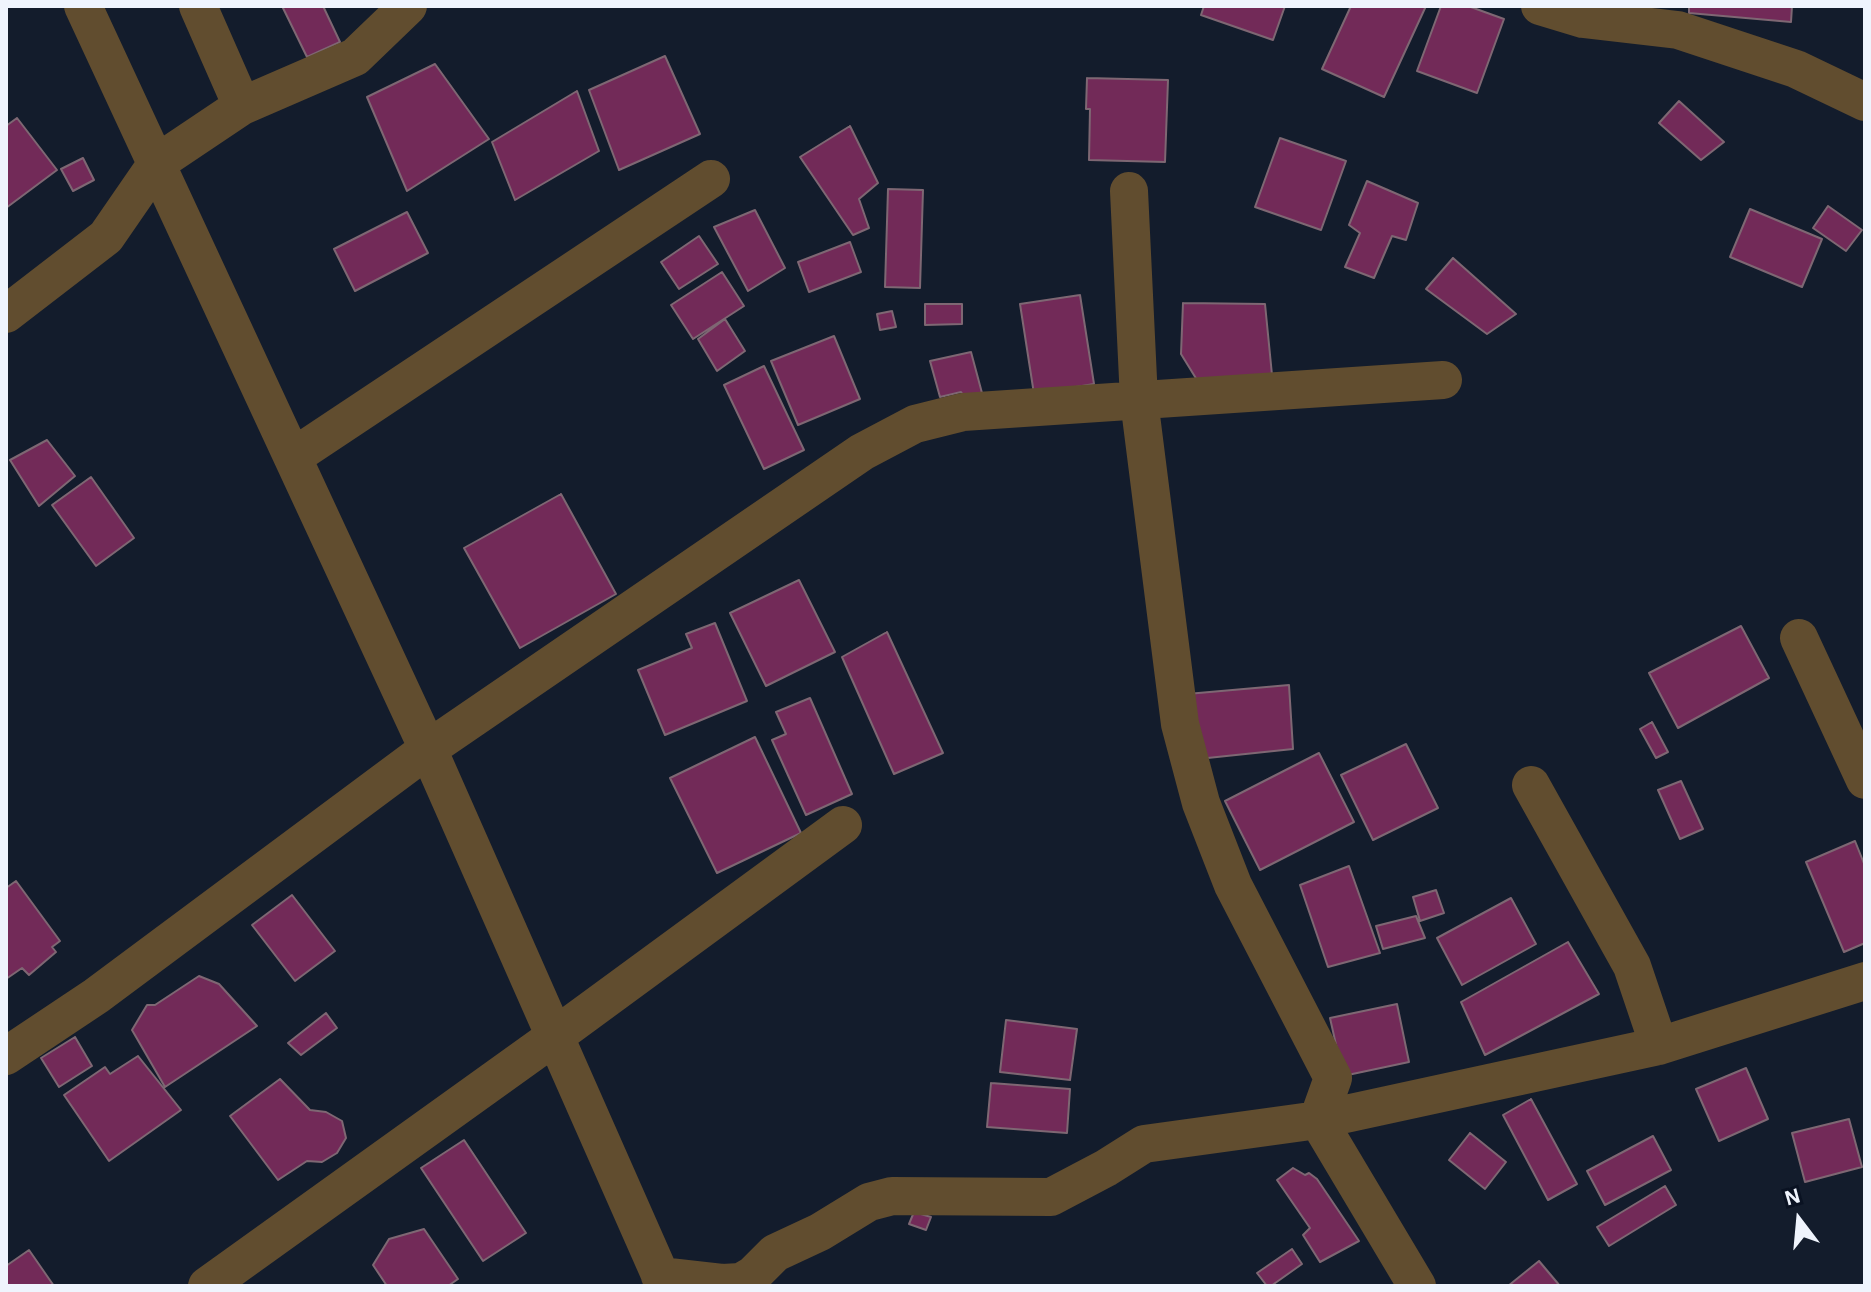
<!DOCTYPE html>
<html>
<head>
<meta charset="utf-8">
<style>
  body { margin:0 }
  #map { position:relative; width:1871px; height:1292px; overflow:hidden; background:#131c2c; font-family:"Alegreya Sans",sans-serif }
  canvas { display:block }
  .frame { position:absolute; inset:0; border:8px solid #eff4fd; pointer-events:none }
  .north { position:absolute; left:1759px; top:1180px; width:80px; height:80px; -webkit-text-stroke:6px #0a1222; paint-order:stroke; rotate:344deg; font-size:22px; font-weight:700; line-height:32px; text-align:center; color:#eff4fd }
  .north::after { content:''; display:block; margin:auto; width:28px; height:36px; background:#eff4fd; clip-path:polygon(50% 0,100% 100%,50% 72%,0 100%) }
</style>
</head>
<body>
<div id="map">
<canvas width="1871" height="1292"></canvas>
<div class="frame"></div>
<div class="north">N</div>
</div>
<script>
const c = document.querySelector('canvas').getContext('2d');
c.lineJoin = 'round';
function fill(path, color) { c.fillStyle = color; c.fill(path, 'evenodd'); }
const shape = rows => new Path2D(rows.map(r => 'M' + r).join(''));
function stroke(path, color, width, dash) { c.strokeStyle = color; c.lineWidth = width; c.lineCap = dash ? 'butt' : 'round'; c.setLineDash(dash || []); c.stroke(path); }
const building = shape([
  [282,6,323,6,340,42,307,57,282,6],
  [1204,6,1285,6,1273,40,1201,15,1204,6],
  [1351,6,1426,6,1384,97,1322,69,1351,6],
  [1441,6,1468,6,1504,19,1477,93,1417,71,1441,6],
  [1689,6,1792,6,1791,22,1689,13,1689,6],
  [665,56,700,134,619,170,589,90,665,56],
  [435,64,489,139,407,191,367,97,435,64],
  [1087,78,1168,80,1165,162,1089,160,1090,109,1086,109,1087,78],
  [577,91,599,151,515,200,492,142,577,91],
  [1679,101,1724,142,1701,160,1659,123,1679,101],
  [17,118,57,170,6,208,6,126,17,118],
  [850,126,878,183,859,199,869,228,853,235,800,157,850,126],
  [1280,138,1346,161,1321,230,1255,207,1280,138],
  [83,158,94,180,73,191,61,169,83,158],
  [1367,181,1418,203,1406,240,1392,236,1374,278,1345,267,1360,233,1349,225,1367,181],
  [888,189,923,190,920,288,885,287,888,189],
  [1828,206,1862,230,1846,251,1813,228,1828,206],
  [1750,209,1822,239,1802,287,1730,257,1750,209],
  [755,210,785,268,748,291,714,227,755,210],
  [407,212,428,253,355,291,334,249,407,212],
  [699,236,718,264,679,289,661,262,699,236],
  [850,242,861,272,809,292,798,262,850,242],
  [1453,258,1516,314,1487,334,1426,289,1453,258],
  [722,272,744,306,693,339,671,305,722,272],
  [1080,295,1094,384,1034,394,1020,304,1080,295],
  [1183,303,1265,304,1273,385,1197,380,1181,354,1183,303],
  [925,304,962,304,962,324,925,325,925,304],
  [892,311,896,327,880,330,877,314,892,311],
  [725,319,745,351,717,371,698,339,725,319],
  [834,336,860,399,798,425,771,361,834,336],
  [971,352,982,393,965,398,961,392,940,397,930,361,971,352],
  [764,366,804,450,764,469,724,385,764,366],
  [47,440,75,476,39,506,10,460,47,440],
  [91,477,134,538,96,566,52,505,91,477],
  [561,494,616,594,520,648,464,548,561,494],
  [799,580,835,652,766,686,730,613,799,580],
  [715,623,747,701,665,735,638,670,692,648,686,634,715,623],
  [1741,626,1769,678,1678,728,1649,673,1741,626],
  [887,632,943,753,894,774,842,657,887,632],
  [1289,685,1293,749,1198,759,1187,694,1289,685],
  [810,698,852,794,806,815,772,740,786,734,776,712,810,698],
  [1652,722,1668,752,1656,758,1640,729,1652,722],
  [755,737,801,833,717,873,670,778,755,737],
  [1406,744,1438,808,1373,840,1341,775,1406,744],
  [1319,753,1354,822,1260,870,1225,801,1319,753],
  [1681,781,1703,829,1680,839,1658,790,1681,781],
  [1855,841,1865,866,1865,943,1844,952,1806,862,1855,841],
  [1349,866,1380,953,1328,967,1300,885,1349,866],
  [16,881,60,941,52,947,56,952,29,975,22,968,6,979,6,888,16,881],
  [1436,890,1444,913,1420,921,1413,897,1436,890],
  [292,895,335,951,295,981,252,925,292,895],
  [1511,898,1536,944,1462,985,1437,938,1511,898],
  [1416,916,1425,938,1383,949,1376,926,1416,916],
  [1568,942,1599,994,1485,1055,1461,1002,1568,942],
  [199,976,219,984,257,1026,165,1087,132,1030,147,1005,155,1005,199,976],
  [1397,1004,1409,1062,1343,1076,1330,1018,1397,1004],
  [326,1013,337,1028,301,1055,288,1043,326,1013],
  [1006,1020,1077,1029,1070,1080,1000,1072,1006,1020],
  [75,1037,92,1066,59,1087,41,1058,75,1037],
  [138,1056,181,1110,109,1161,64,1095,105,1067,110,1074,138,1056],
  [1746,1068,1768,1119,1719,1141,1696,1089,1746,1068],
  [280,1079,310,1110,326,1112,342,1121,346,1138,337,1153,322,1162,307,1161,278,1180,230,1116,280,1079],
  [991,1083,1070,1089,1067,1133,987,1127,991,1083],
  [1531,1099,1577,1184,1548,1200,1503,1115,1531,1099],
  [1849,1119,1862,1167,1805,1182,1792,1133,1849,1119],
  [1470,1133,1506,1162,1485,1189,1449,1160,1470,1133],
  [1653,1136,1671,1170,1605,1205,1587,1171,1653,1136],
  [464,1140,526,1233,483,1261,421,1168,464,1140],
  [1293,1168,1305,1175,1309,1173,1317,1179,1359,1241,1320,1262,1303,1235,1310,1228,1277,1180,1293,1168],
  [1665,1186,1676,1205,1609,1246,1597,1227,1665,1186],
  [914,1212,931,1217,926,1230,909,1224,914,1212],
  [424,1229,458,1279,448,1286,387,1286,373,1265,389,1239,424,1229],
  [1292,1249,1302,1264,1271,1286,1267,1286,1257,1273,1292,1249],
  [29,1250,54,1286,6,1286,6,1266,29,1250],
  [1539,1261,1560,1286,1508,1286,1539,1261]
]);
const minor = shape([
  [83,6,428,749,665,1286],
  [198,6,242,106],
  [1540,6,1583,19,1678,30,1796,69,1865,102],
  [1129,191,1139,400,1180,724,1201,803,1233,885,1333,1078,1318,1120,1417,1286],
  [6,314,106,237,157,163,242,106,355,57,408,6],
  [293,457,711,179],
  [1799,638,1865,780],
  [1531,785,1632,966,1659,1046],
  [6,1056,96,996,428,749,862,452,915,424,963,412,1443,380],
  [660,1276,722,1283,741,1282,753,1275,775,1253,820,1232,869,1202,892,1196,1051,1197,1106,1168,1144,1144,1318,1120,1659,1046,1865,981],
  [207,1286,554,1037,843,825]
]);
fill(building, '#722a58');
stroke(building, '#7e6773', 2);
stroke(minor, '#614d2f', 38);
</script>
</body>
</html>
